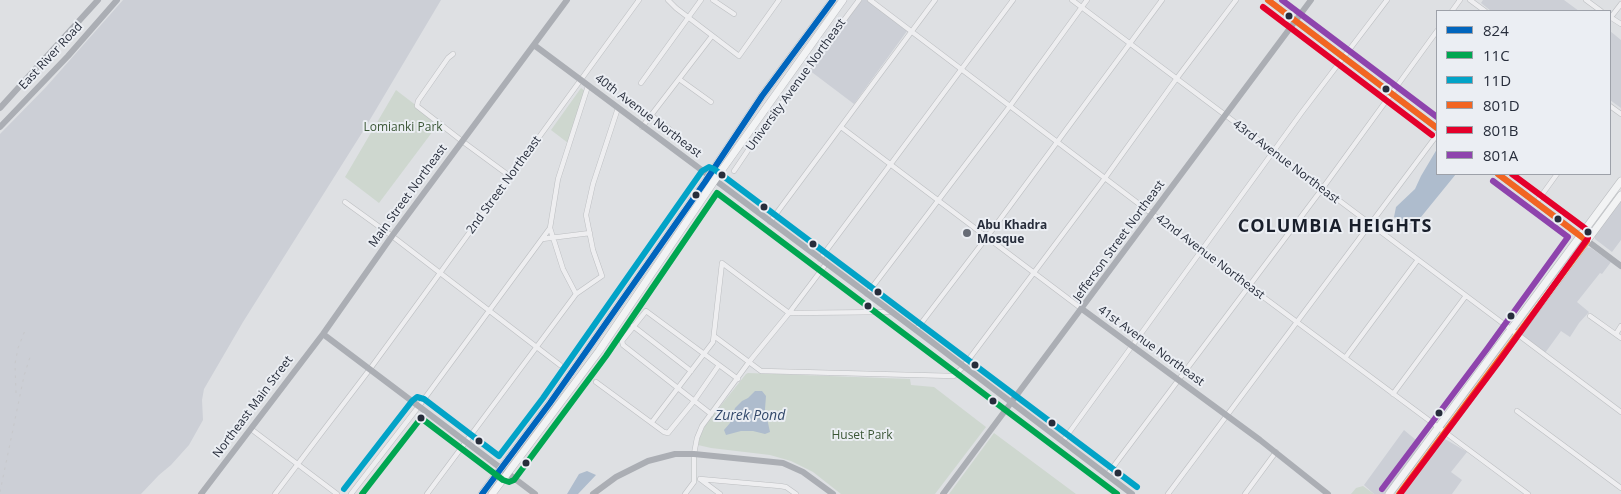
<!DOCTYPE html>
<html>
<head>
<meta charset="utf-8">
<style>
  body { margin:0 }
  #map { position:relative; width:1621px; height:494px; overflow:hidden; background:#dee0e3; font-family:"Open Sans",sans-serif }
  canvas { display:block }
  .legend { position:absolute; left:1436px; top:10px; width:175px; height:165px; box-sizing:border-box; background:#ebeef3; border:1px solid #9da1a9; margin:0; padding:6px 9px; list-style:none; font-size:15px; color:#272d3b }
  .legend li { display:flex; align-items:center; gap:10px; height:25px }
  .legend b { width:25px; border:1px solid #9da1a9 }
</style>
</head>
<body>
<div id="map">
<canvas width="1621" height="494"></canvas>
<ul class="legend">
<li><b style="height:6px;background:#0065bd"></b>824</li>
<li><b style="height:6px;background:#00a651"></b>11C</li>
<li><b style="height:6px;background:#02a3c7"></b>11D</li>
<li><b style="height:6px;background:#f26522"></b>801D</li>
<li><b style="height:6px;background:#e4002b"></b>801B</li>
<li><b style="height:6px;background:#8e44ad"></b>801A</li>
</ul>
</div>
<script>
const c = document.querySelector('canvas').getContext('2d');
c.lineJoin = 'round';
function fill(path, color) { c.fillStyle = color; c.fill(path, 'evenodd'); }
const shape = rows => new Path2D(rows.map(r => 'M' + r).join(''));
function stroke(path, color, width, dash) { c.strokeStyle = color; c.lineWidth = width; c.lineCap = dash ? 'butt' : 'round'; c.setLineDash(dash || []); c.stroke(path); }
function label(font, color, halo, rows, align = 'center') {
  c.font = font + ' "Open Sans",sans-serif'; c.lineWidth = 4; c.setLineDash([]); c.textBaseline = 'middle'; c.strokeStyle = halo; c.fillStyle = color; for (const [text, x, y, turn = 0] of rows) {
    c.save(); c.translate(x, y); c.rotate((+turn || 0) * Math.PI / 180); c.textAlign = isNaN(turn) ? turn : align; if (halo) c.strokeText(text, 0, 0); c.fillText(text, 0, 0); c.restore();
  }
}
const built = shape([
  [123,0,441,0,365,128,243,322,204,389,202,400,203,420,189,445,171,465,159,475,141,494,0,494,0,134,46,87],
  [862,0,867,0,907,31,854,104,809,70],
  [1483,0,1564,0,1579,11,1491,11,1481,3],
  [1610,31,1621,40,1621,108,1610,100],
  [1621,198,1621,240,1612,252,1595,239,1595,235],
  [1585,247,1591,248,1611,262,1602,274,1600,273,1577,302,1589,312,1579,323,1570,337,1561,331,1545,353,1521,335,1522,333],
  [1404,430,1422,445,1386,494,1374,494,1364,485],
  [1445,439,1467,452,1451,472,1462,480,1452,494,1404,494]
]);
const green = shape([
  [581,88,585,91,568,143,551,130],
  [396,90,439,123,379,203,345,177],
  [748,373,910,379,911,385,934,387,986,427,935,494,841,494,813,472,791,461,770,455,711,448,698,445,700,436,706,424,746,374],
  [994,433,1076,494,949,494],
  [1363,486,1374,494,1351,494,1356,488]
]);
const water = shape([
  [1437,149,1437,174,1456,174,1421,217,1409,225,1394,217,1396,207,1415,189,1421,176],
  [755,391,762,391,766,396,765,409,770,432,765,434,753,431,741,431,726,435,724,430,730,423,735,408,742,401,748,398],
  [587,471,596,475,578,494,567,494,579,474]
]);
const street = shape([
  [668,0,676,8,739,56,779,0],
  [713,0,734,14],
  [870,0,1176,232,1528,494],
  [1072,0,1621,412],
  [1470,0,1485,11],
  [1586,0,1601,11],
  [1452,11,1460,0],
  [1610,17,1621,24],
  [1611,17,1621,4],
  [453,54,448,58,418,101,417,106,462,141,511,177],
  [679,79,711,102],
  [641,83,701,0],
  [1610,106,1621,114],
  [651,115,678,136],
  [642,127,712,36],
  [841,127,1082,309],
  [734,171,761,131,859,0],
  [345,202,392,236,560,365],
  [1536,203,1557,174],
  [770,222,935,0],
  [542,239,590,233],
  [820,259,1013,0],
  [722,263,789,313,890,312],
  [576,294,563,269,550,228,558,179,588,86],
  [867,294,1010,106,1087,0],
  [1590,316,1621,338],
  [633,326,691,371],
  [916,330,987,237,1162,0],
  [1616,334,1621,326],
  [714,336,761,371,954,376,963,367,1105,178,1177,78,1236,0],
  [1345,358,1417,261],
  [596,382,664,432,668,433,694,401,719,365],
  [1393,394,1465,297],
  [1517,411,1621,488],
  [711,414,623,345,622,341,646,311,738,379],
  [652,422,713,342,722,263],
  [251,429,337,494],
  [1063,441,1302,112,1387,0],
  [1107,475,1322,189,1437,31],
  [700,479,780,486,786,487,796,494],
  [700,479,720,494],
  [275,494,370,369,639,0],
  [351,494,419,406,550,228],
  [427,494,576,294,602,276,593,250,586,215,593,184,618,108],
  [685,494,694,482,694,454,697,438,702,426,749,362,789,313,826,264],
  [1168,494,1437,135],
  [1245,494,1276,452]
]);
const secondary = shape([
  [1268,0,1437,128],
  [534,45,916,330,1132,494],
  [0,108,98,0],
  [0,127,68,56,117,0],
  [1498,174,1621,266],
  [1082,309,1260,440,1328,494],
  [323,334,535,494],
  [201,494,323,334,392,236,567,0],
  [593,494,616,477,648,461,675,454,694,454,783,463,803,472,833,494],
  [943,494,1311,0]
]);
const primary = shape([
  [482,494,550,403,705,182,762,96,833,0],
  [492,494,599,351,719,174,843,0],
  [1389,494,1621,181],
  [1399,494,1621,195]
]);
const rail = shape([
  [16,393,15,364,18,348,26,328],
  [0,492,24,376,30,357]
]);
const bus1 = shape([
  [482,494,550,403,705,182,762,96,833,0]
]);
const bus2 = shape([
  [362,494,421,418,503,480,509,482,514,480,606,356,717,193,1117,494]
]);
const bus3 = shape([
  [344,489,412,401,417,397,424,399,499,456,543,398,702,171,709,167,714,169,1137,487]
]);
const bus4 = shape([
  [1268,0,1437,128],
  [1399,494,1587,241,1498,174]
]);
const bus5 = shape([
  [1263,7,1432,135],
  [1400,494,1501,359,1588,238,1588,233,1586,229,1512,174]
]);
const bus6 = shape([
  [1282,0,1437,117],
  [1382,489,1487,349,1568,237,1493,181]
]);
const markers = [
  [1289,16,4.5,"#272d3b"],
  [1386,89,4.5,"#272d3b"],
  [722,175,4.5,"#272d3b"],
  [696,195,4.5,"#272d3b"],
  [764,207,4.5,"#272d3b"],
  [1558,219,4.5,"#272d3b"],
  [1588,232,4.5,"#272d3b"],
  [967,233,5,"#676c76"],
  [813,244,4.5,"#272d3b"],
  [878,292,4.5,"#272d3b"],
  [868,306,4.5,"#272d3b"],
  [1511,316,4.5,"#272d3b"],
  [975,365,4.5,"#272d3b"],
  [993,401,4.5,"#272d3b"],
  [1439,413,4.5,"#272d3b"],
  [421,418,4.5,"#272d3b"],
  [1052,423,4.5,"#272d3b"],
  [479,441,4.5,"#272d3b"],
  [526,463,4.5,"#272d3b"],
  [1118,473,4.5,"#272d3b"]
];
const streetNames = [
  ["East River Road",51,56,-47],
  ["University Avenue Northeast",796,85,-54],
  ["40th Avenue Northeast",648,116,37],
  ["43rd Avenue Northeast",1286,162,37],
  ["2nd Street Northeast",504,185,-54],
  ["Main Street Northeast",408,196,-54],
  ["Jefferson Street Northeast",1119,241,-54],
  ["42nd Avenue Northeast",1210,257,37],
  ["41st Avenue Northeast",1151,346,36],
  ["Northeast Main Street",253,407,-53]
];
const parkNames = [
  ["Lomianki Park",403,128],
  ["Huset Park",862,436]
];
const poiNames = [
  ["Abu Khadra",977,226],
  ["Mosque",977,240]
];
const waterNames = [
  ["Zurek Pond",750,416]
];
const districtNames = [
  ["COLUMBIA HEIGHTS",1335,227]
];
fill(built, '#cccfd6');
fill(green, '#ced7cf');
fill(water, '#aebccd');
stroke(street, '#bcbec1', 5.5);
stroke(primary, '#bbbdc1', 8);
stroke(street, '#eeeef0', 4.5);
stroke(secondary, '#abaeb4', 6);
stroke(primary, '#f2f3f4', 7);
stroke(rail, '#c7c8cb', 1, [2.5, 5]);
stroke(bus1, '#0065bd', 6);
stroke(bus2, '#00a651', 6);
stroke(bus3, '#02a3c7', 6);
stroke(bus4, '#f26522', 6);
stroke(bus5, '#e4002b', 6);
stroke(bus6, '#8e44ad', 6);
for (const [x, y, r, color] of markers) { const dot = new Path2D(); dot.arc(x, y, r, 0, 2 * Math.PI); c.fillStyle = color; c.fill(dot); stroke(dot, '#ebeef3', 2); }
label('12px', '#272d3b', '#ebeef3', streetNames);
label('12px', '#3a5635', '#ebeef3', parkNames);
label('bold 12px', '#272d3b', '#ebeef3', poiNames, 'left');
label('italic 14px', '#344a6c', '#ebeef3', waterNames);
c.letterSpacing = '1px';
label('bold 18px', '#191f2b', '#ebeef3', districtNames);
c.letterSpacing = '0px';
</script>
</body>
</html>
